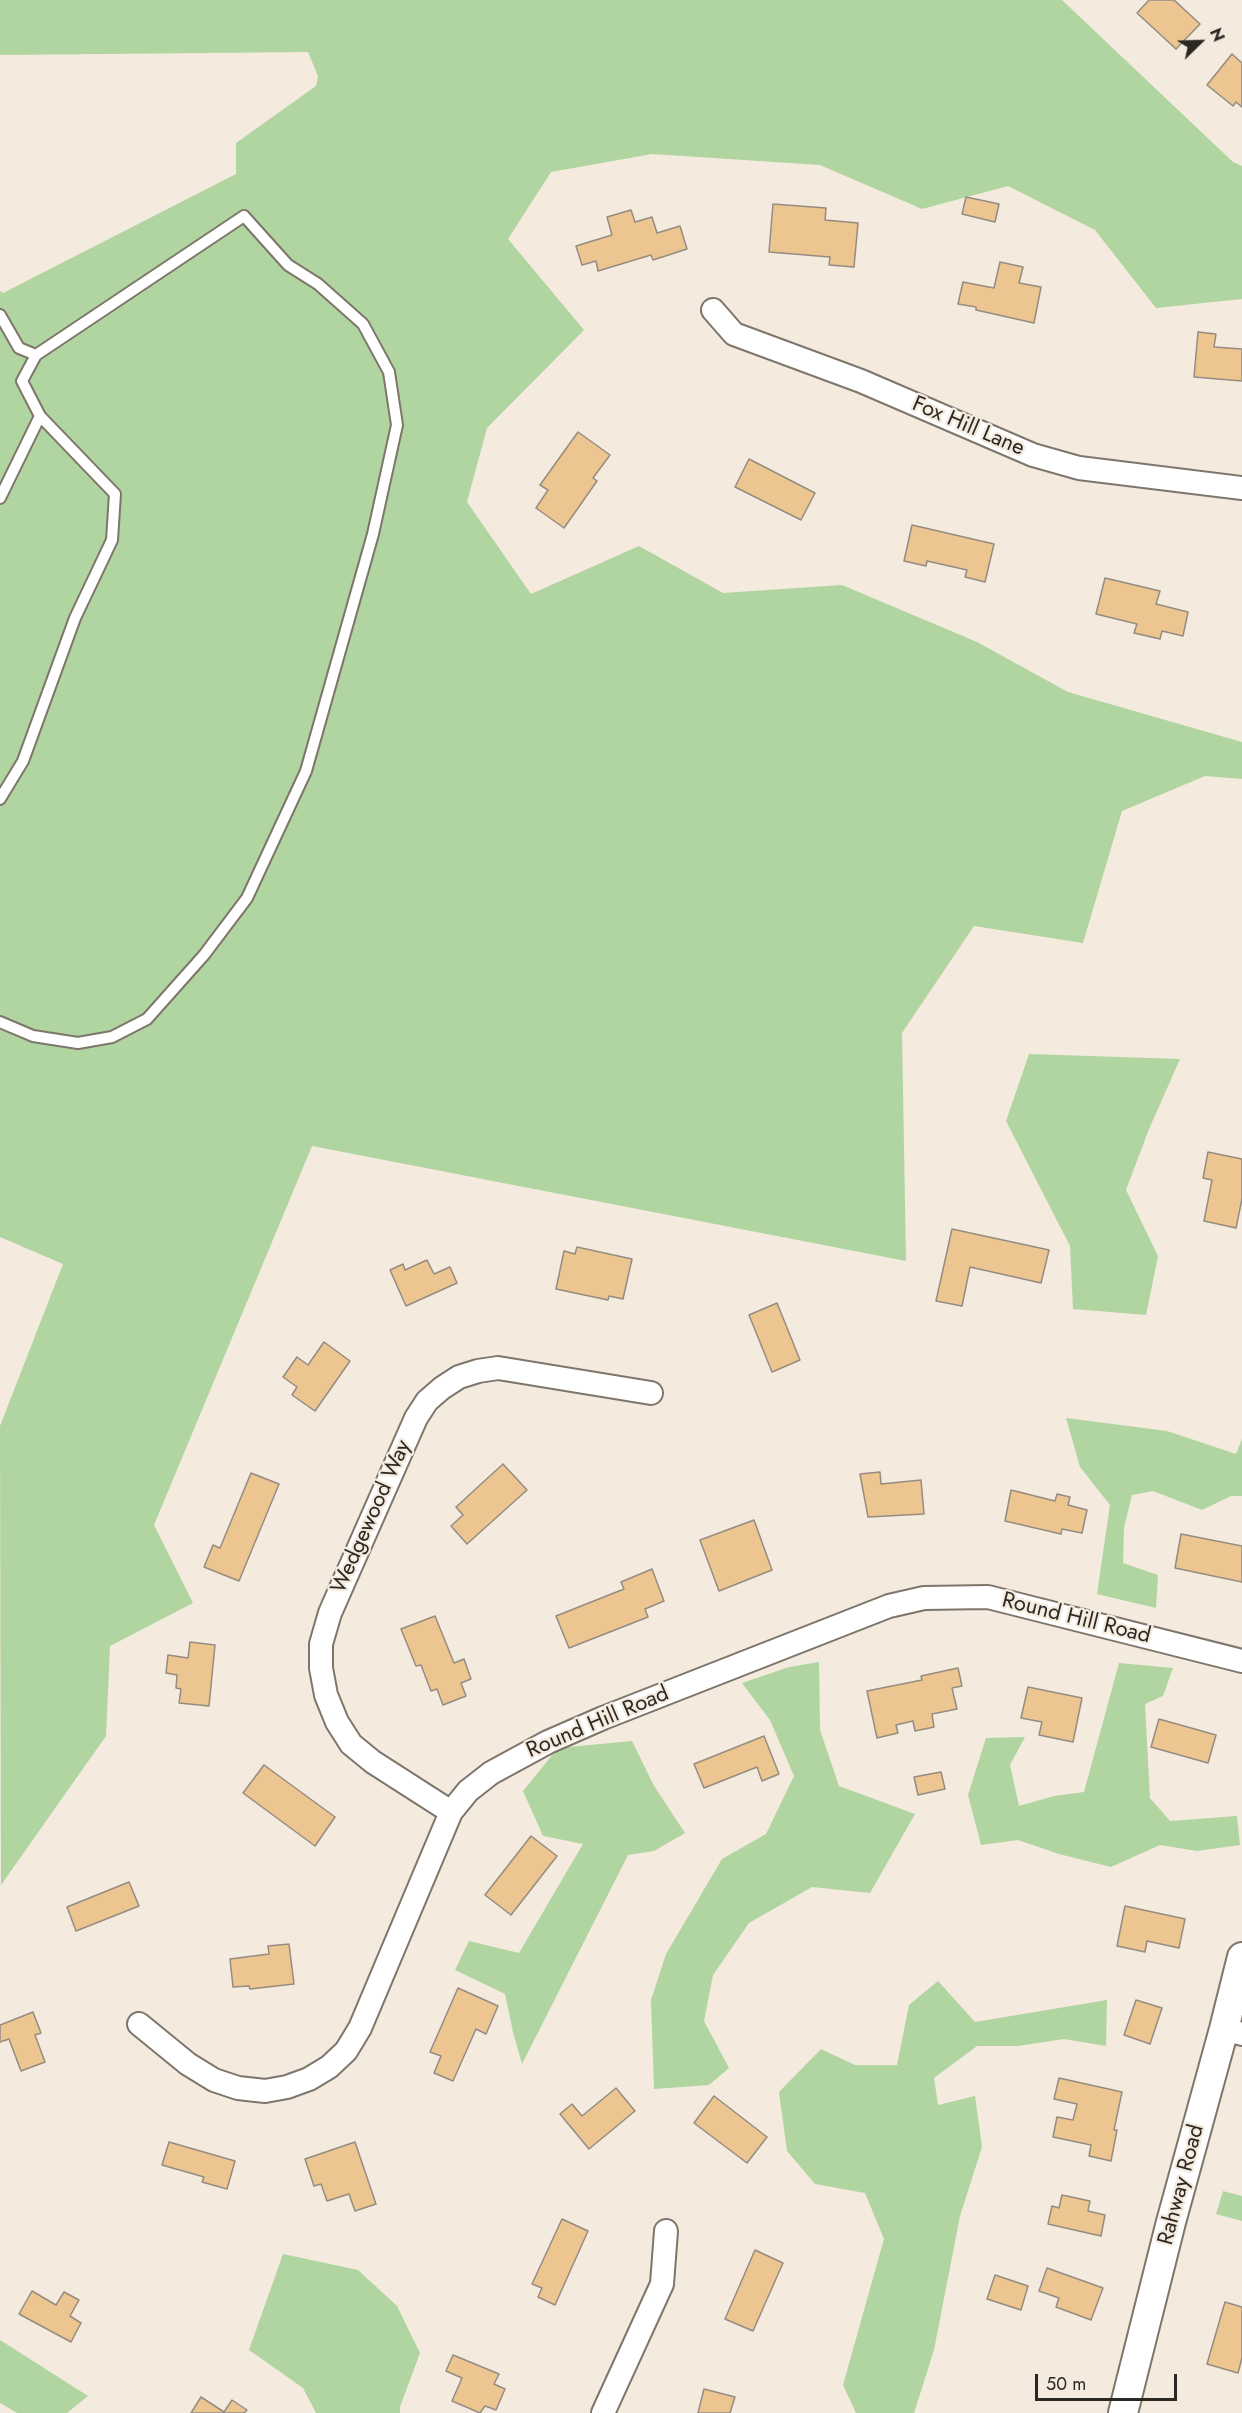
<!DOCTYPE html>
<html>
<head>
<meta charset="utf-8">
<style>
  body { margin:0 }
  #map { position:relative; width:1242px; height:2413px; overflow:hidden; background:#f4eade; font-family:Jost,sans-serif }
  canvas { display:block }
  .north { position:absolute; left:1170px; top:12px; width:60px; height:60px; -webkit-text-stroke:4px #f4eade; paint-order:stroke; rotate:67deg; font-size:16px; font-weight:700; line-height:24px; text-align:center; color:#2b2722 }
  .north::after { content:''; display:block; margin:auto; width:21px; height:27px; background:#2b2722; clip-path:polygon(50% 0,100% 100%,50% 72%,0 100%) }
  .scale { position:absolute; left:1035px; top:2374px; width:142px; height:27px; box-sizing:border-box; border:3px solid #2b2722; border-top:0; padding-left:8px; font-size:18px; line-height:21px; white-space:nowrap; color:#2b2722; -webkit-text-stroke:4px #f4eade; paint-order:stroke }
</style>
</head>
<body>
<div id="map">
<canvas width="1242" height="2413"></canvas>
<div class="north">N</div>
<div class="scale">50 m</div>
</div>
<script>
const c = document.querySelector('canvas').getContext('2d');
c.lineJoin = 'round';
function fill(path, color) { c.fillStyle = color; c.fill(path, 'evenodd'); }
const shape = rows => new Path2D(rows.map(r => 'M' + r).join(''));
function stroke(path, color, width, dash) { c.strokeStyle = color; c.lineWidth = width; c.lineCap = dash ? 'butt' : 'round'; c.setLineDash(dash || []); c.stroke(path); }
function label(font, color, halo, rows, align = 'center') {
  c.font = font + ' Jost,sans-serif'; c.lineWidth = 4.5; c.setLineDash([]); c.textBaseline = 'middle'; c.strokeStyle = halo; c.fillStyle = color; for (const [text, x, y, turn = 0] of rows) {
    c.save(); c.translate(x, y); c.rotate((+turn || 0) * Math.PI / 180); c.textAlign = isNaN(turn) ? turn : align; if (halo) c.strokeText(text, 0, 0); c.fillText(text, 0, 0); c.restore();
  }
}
const green = shape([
  [0,0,1062,0,1233,162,1242,166,1242,299,1156,308,1095,230,1008,186,922,209,820,165,652,154,551,172,508,239,584,330,487,428,467,502,531,594,639,546,723,593,842,585,977,642,1068,692,1242,742,1242,779,1205,776,1122,811,1083,943,974,926,902,1033,906,1261,312,1146,154,1525,193,1603,110,1646,106,1736,1,1885,0,1426,63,1264,0,1237,0,291,3,293,236,174,236,143,316,86,318,76,308,52,0,55],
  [1029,1054,1180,1059,1149,1129,1126,1190,1158,1256,1146,1315,1073,1309,1070,1246,1006,1121],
  [1066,1418,1167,1431,1236,1454,1242,1439,1242,1496,1231,1496,1202,1510,1153,1491,1132,1495,1124,1528,1123,1563,1158,1575,1156,1608,1097,1594,1110,1505,1080,1467],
  [819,1662,820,1730,839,1786,915,1814,870,1893,812,1887,749,1923,713,1975,704,2021,729,2068,709,2085,654,2089,651,2000,666,1954,722,1859,766,1834,794,1776,770,1720,742,1683,789,1667],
  [1119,1663,1173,1668,1163,1696,1145,1704,1150,1798,1170,1821,1237,1816,1240,1845,1197,1851,1160,1845,1111,1867,1059,1854,1018,1840,981,1845,968,1795,986,1738,1025,1737,1010,1765,1019,1806,1054,1796,1084,1792],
  [632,1741,654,1786,685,1833,654,1851,628,1855,522,2064,513,2032,505,1994,455,1970,469,1941,519,1953,583,1844,543,1836,523,1791,558,1748],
  [938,1981,975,2022,1107,2000,1106,2046,1064,2039,1018,2046,977,2046,934,2078,938,2105,975,2096,982,2147,960,2216,934,2350,914,2413,856,2413,843,2385,884,2239,865,2193,815,2184,787,2151,779,2092,821,2049,855,2065,897,2065,909,2005],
  [1223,2191,1242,2196,1242,2221,1216,2214],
  [283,2254,358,2270,397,2306,420,2353,400,2407,400,2413,316,2413,303,2388,249,2350],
  [0,2340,88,2396,67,2413,17,2413,0,2403]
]);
const building = shape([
  [1149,0,1174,0,1200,24,1176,49,1137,13,1149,0],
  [1232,54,1242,63,1242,107,1236,102,1233,106,1207,85,1232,54],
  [966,197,999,204,995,222,962,214,966,197],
  [773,204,826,208,825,220,858,223,854,267,829,265,830,257,769,252,773,204],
  [631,210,635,222,652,217,657,233,680,226,687,249,653,260,651,255,598,271,596,261,582,265,576,246,612,235,607,217,631,210],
  [1000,262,1023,267,1019,283,1041,287,1034,323,976,310,976,307,958,304,963,282,994,288,1000,262],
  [1198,332,1216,334,1214,347,1242,349,1242,381,1194,377,1198,332],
  [578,432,610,455,593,478,597,481,564,528,536,508,548,490,540,485,578,432],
  [749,459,815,493,801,520,735,487,749,459],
  [912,525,994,544,985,582,965,577,967,570,927,561,926,566,904,561,912,525],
  [1105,578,1160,591,1156,604,1188,612,1183,636,1162,631,1160,639,1134,633,1137,624,1096,614,1105,578],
  [1208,1152,1242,1159,1242,1199,1236,1228,1204,1221,1212,1180,1203,1178,1208,1152],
  [952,1229,1049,1250,1041,1283,970,1267,962,1306,936,1301,952,1229],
  [577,1247,632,1259,623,1299,609,1296,608,1300,556,1289,564,1251,575,1254,577,1247],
  [427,1260,434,1274,450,1267,457,1283,406,1306,390,1270,403,1264,405,1270,427,1260],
  [777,1303,800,1360,772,1372,749,1315,777,1303],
  [324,1342,350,1361,315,1411,292,1395,297,1387,283,1377,297,1357,308,1365,324,1342],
  [503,1464,527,1490,467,1544,451,1526,463,1515,456,1507,503,1464],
  [880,1472,881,1484,921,1480,924,1514,868,1517,860,1474,880,1472],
  [251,1473,279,1484,239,1581,204,1567,213,1545,220,1548,251,1473],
  [1011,1490,1055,1501,1057,1494,1070,1497,1068,1505,1087,1510,1082,1533,1062,1529,1061,1534,1005,1521,1011,1490],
  [754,1520,772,1570,719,1591,700,1540,754,1520],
  [1181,1534,1242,1546,1242,1582,1175,1568,1181,1534],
  [652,1569,664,1601,645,1609,648,1617,569,1648,556,1616,624,1589,621,1582,652,1569],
  [435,1616,454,1663,464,1659,471,1679,461,1683,466,1696,443,1705,437,1689,431,1691,421,1665,416,1666,401,1629,435,1616],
  [190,1642,215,1645,209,1706,179,1703,181,1689,176,1688,177,1675,166,1673,168,1655,188,1658,190,1642],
  [958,1668,962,1686,952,1688,957,1709,932,1714,934,1727,915,1731,913,1721,896,1725,898,1733,877,1738,867,1691,922,1680,921,1676,958,1668],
  [1028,1687,1082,1698,1073,1742,1039,1735,1042,1722,1021,1718,1028,1687],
  [1159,1719,1216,1735,1208,1763,1151,1747,1159,1719],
  [764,1736,779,1774,762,1781,757,1767,704,1788,694,1764,764,1736],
  [264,1765,335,1817,315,1846,243,1793,264,1765],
  [941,1772,945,1789,918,1795,914,1777,941,1772],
  [531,1836,557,1856,511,1915,485,1895,531,1836],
  [129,1882,139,1906,76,1931,67,1907,129,1882],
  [1125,1906,1185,1919,1179,1948,1147,1941,1145,1952,1117,1946,1125,1906],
  [289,1944,294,1984,250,1989,249,1986,233,1987,230,1959,269,1954,268,1946,289,1944],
  [458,1988,498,2006,486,2034,476,2029,453,2081,434,2073,441,2056,430,2052,458,1988],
  [1136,2000,1162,2008,1150,2044,1124,2035,1136,2000],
  [33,2012,41,2033,35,2035,45,2062,21,2071,9,2039,0,2042,0,2025,33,2012],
  [1059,2078,1122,2092,1114,2130,1117,2130,1111,2161,1089,2156,1091,2145,1053,2137,1057,2117,1073,2120,1077,2104,1054,2099,1059,2078],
  [616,2088,635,2111,589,2149,560,2114,572,2104,582,2116,616,2088],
  [714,2096,767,2137,747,2163,694,2123,714,2096],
  [169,2142,235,2161,227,2189,202,2182,204,2177,162,2165,169,2142],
  [355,2142,376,2204,355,2211,349,2194,327,2201,321,2184,314,2186,305,2159,355,2142],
  [1062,2195,1090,2201,1088,2211,1105,2215,1101,2236,1048,2224,1052,2206,1059,2208,1062,2195],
  [562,2219,588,2231,555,2305,538,2297,542,2288,532,2284,562,2219],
  [755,2250,783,2263,753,2331,725,2319,755,2250],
  [1047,2268,1103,2288,1091,2320,1056,2307,1059,2298,1039,2291,1047,2268],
  [995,2275,1028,2286,1021,2310,987,2299,995,2275],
  [32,2291,56,2305,64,2292,79,2300,70,2316,81,2323,71,2342,19,2314,32,2291],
  [1225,2302,1242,2307,1242,2358,1238,2373,1207,2364,1225,2302],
  [453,2355,499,2374,494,2384,505,2389,496,2410,485,2406,480,2413,452,2401,462,2378,446,2371,453,2355],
  [704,2389,735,2397,730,2413,698,2413,704,2389],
  [201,2397,224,2412,232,2400,247,2410,244,2413,191,2413,201,2397]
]);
const service = shape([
  [0,315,19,348,36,355],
  [0,498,40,416],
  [0,799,23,761,75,618,112,540,115,494,40,416,22,381,36,355,244,216,288,265,318,284,363,324,389,372,397,425,373,534,306,771,247,898,204,955,147,1019,112,1037,78,1043,33,1036,0,1022]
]);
const minor = shape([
  [713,310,734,334,861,381,1033,455,1079,468,1242,488],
  [451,1812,373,1762,351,1744,337,1722,326,1695,321,1668,321,1644,330,1613,416,1418,427,1401,442,1388,459,1377,478,1371,498,1368,651,1393],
  [139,2024,188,2064,214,2080,238,2088,265,2091,287,2087,309,2079,329,2067,346,2051,360,2028,451,1812,468,1791,491,1773,548,1742,603,1718,889,1606,924,1598,988,1597,1242,1661],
  [1224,2029,1242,2034],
  [603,2413,662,2284,666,2231]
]);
const tertiary = shape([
  [1123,2413,1171,2222,1224,2029,1242,1957]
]);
const streetNames = [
  ["Fox Hill Lane",968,427,23],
  ["Wedgewood Way",372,1517,-66],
  ["Round Hill Road",1076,1619,14],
  ["Round Hill Road",598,1723,-23],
  ["Rahway Road",1182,2185,-75]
];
fill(green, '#b0d5a1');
fill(building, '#edc590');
stroke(building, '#958c81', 1.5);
stroke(service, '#7e766b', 14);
stroke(minor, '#7e766b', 26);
stroke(tertiary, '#7e766b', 32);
stroke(service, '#fff', 10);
stroke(minor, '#fff', 22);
stroke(tertiary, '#fff', 28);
label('22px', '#2b2722', '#f4eade', streetNames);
</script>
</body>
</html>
